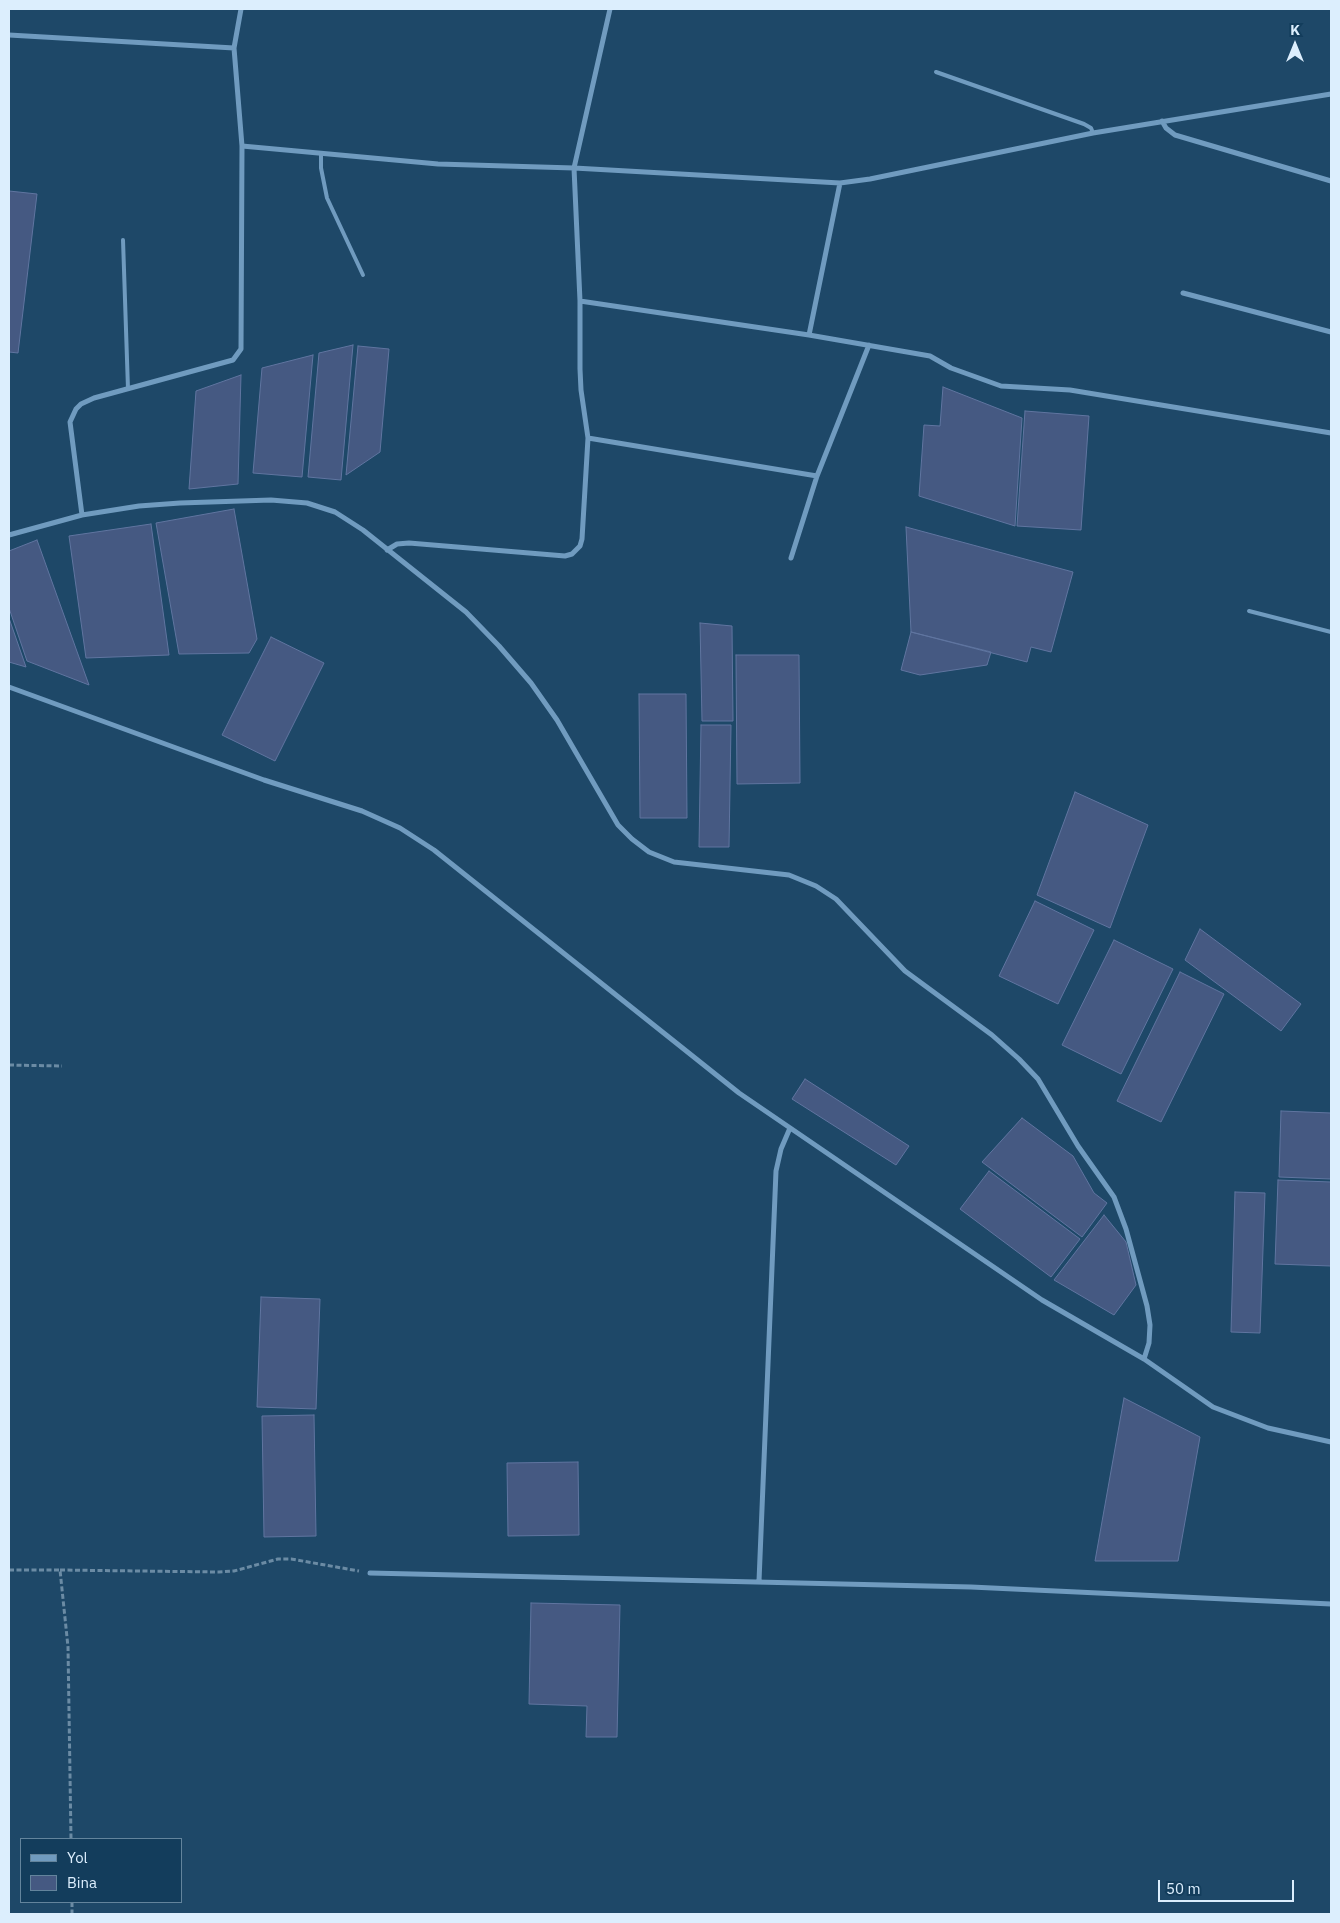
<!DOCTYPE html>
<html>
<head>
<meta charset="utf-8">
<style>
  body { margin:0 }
  #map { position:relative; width:1340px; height:1923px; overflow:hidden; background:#1e4868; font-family:"IBM Plex Sans",sans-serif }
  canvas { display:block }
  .frame { position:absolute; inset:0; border:10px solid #dceefd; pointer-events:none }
  .legend { position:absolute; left:20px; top:1838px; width:162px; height:65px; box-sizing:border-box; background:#133d5c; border:1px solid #63849c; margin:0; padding:6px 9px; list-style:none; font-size:15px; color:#dceefd }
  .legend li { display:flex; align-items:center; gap:10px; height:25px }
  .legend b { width:25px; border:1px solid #63849c }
  .north { position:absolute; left:1270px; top:20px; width:50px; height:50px; -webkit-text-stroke:4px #133d5c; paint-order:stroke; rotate:0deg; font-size:14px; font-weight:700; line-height:20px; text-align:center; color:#dceefd }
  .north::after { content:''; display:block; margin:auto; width:18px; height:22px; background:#dceefd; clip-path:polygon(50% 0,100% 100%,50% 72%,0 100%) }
  .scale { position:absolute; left:1158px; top:1880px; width:136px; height:22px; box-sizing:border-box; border:2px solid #dceefd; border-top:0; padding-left:6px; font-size:15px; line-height:18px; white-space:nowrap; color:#dceefd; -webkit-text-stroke:4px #133d5c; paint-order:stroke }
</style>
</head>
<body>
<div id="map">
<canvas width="1340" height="1923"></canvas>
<div class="frame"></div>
<ul class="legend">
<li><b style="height:6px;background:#709bbf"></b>Yol</li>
<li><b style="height:14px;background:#455982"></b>Bina</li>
</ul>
<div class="north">K</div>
<div class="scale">50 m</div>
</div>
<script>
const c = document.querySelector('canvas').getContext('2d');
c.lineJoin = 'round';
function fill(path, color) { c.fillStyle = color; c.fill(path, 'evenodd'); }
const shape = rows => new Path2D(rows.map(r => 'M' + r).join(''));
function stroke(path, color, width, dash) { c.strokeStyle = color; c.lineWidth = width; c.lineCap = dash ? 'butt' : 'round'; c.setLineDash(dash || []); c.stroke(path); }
const building = shape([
  [9,191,37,194,18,353,9,352,9,191],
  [353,345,341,480,308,477,319,353,353,345],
  [358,346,389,349,380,452,346,475,358,346],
  [313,355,302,477,253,473,262,368,313,355],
  [241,375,238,484,189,489,196,391,241,375],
  [943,387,1022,418,1015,526,919,496,924,425,940,426,943,387],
  [1025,411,1089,416,1081,530,1017,526,1025,411],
  [234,509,257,639,249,653,179,654,156,523,234,509],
  [151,524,169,655,86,658,69,536,151,524],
  [906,527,1073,572,1051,652,1031,647,1027,662,911,632,906,527],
  [37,540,89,685,27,661,9,608,9,551,37,540],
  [9,618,26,667,9,662,9,618],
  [700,623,732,626,733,721,702,721,700,623],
  [911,632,991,652,987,665,920,675,901,670,911,632],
  [271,637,324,663,275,761,222,735,271,637],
  [736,655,799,655,800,783,737,784,736,655],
  [639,694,686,694,687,818,640,818,639,694],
  [701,725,731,725,729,847,699,847,701,725],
  [1075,792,1148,825,1110,928,1037,895,1075,792],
  [1035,901,1094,930,1058,1004,999,976,1035,901],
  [1200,929,1301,1004,1281,1031,1185,960,1200,929],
  [1114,940,1173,969,1121,1074,1062,1045,1114,940],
  [1180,972,1224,994,1161,1122,1117,1101,1180,972],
  [805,1079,909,1146,896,1165,792,1099,805,1079],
  [1281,1111,1331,1113,1331,1179,1279,1177,1281,1111],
  [1022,1118,1073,1156,1094,1193,1107,1203,1082,1237,982,1162,1022,1118],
  [989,1171,1080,1239,1051,1277,960,1209,989,1171],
  [1278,1180,1331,1182,1331,1266,1275,1264,1278,1180],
  [1235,1192,1265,1193,1260,1333,1231,1332,1235,1192],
  [1104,1215,1126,1242,1136,1285,1114,1315,1054,1280,1104,1215],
  [261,1297,320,1299,316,1409,257,1407,261,1297],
  [1124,1398,1200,1437,1178,1561,1095,1561,1124,1398],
  [314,1415,316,1536,264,1537,262,1416,314,1415],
  [578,1462,579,1535,508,1536,507,1463,578,1462],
  [531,1603,620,1605,617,1737,586,1737,587,1706,529,1704,531,1603]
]);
const path = shape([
  [9,1065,62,1066],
  [9,1570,60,1570,68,1647,71,1839],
  [60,1570,219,1572,234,1571,278,1559,291,1559,359,1571],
  [72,1902,72,1914]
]);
const service = shape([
  [936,72,1084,124,1091,128,1093,133],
  [321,153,321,168,327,198,363,275],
  [123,240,128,389],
  [1249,611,1331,632]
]);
const minor = shape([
  [9,35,234,48],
  [1162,121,1166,128,1175,135,1331,181],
  [242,146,438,164,574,168,840,183,870,179,1093,133,1331,94],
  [1183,293,1331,332],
  [580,301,809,335,930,356,951,368,1001,386,1070,390,1331,433],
  [809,335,840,183],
  [588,438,817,476],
  [82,515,70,422,76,409,81,404,94,398,233,360,241,349,242,146,234,48,241,9],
  [9,535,82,515,139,506,180,503,271,500,307,503,335,512,363,530,466,612,499,646,531,683,557,720,618,825,632,839,649,852,674,862,789,875,816,886,836,899,905,971,992,1035,1019,1059,1038,1079,1078,1146,1114,1197,1126,1229,1147,1306,1150,1325,1149,1343,1144,1359],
  [387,550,397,544,409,543,565,556,572,554,580,546,582,539,588,438,581,390,580,369,580,301,574,168,610,9],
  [791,558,817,476,869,345],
  [9,687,264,780,362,811,400,828,434,850,739,1093,1042,1300,1144,1359,1213,1407,1268,1428,1331,1442],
  [370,1573,971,1587,1331,1604],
  [759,1581,776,1171,781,1149,790,1128]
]);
fill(building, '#455982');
stroke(building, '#6075a0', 1);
stroke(path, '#6b8ba4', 3, [5, 2.5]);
stroke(service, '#709bbf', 4);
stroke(minor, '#709bbf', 5);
</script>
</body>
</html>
